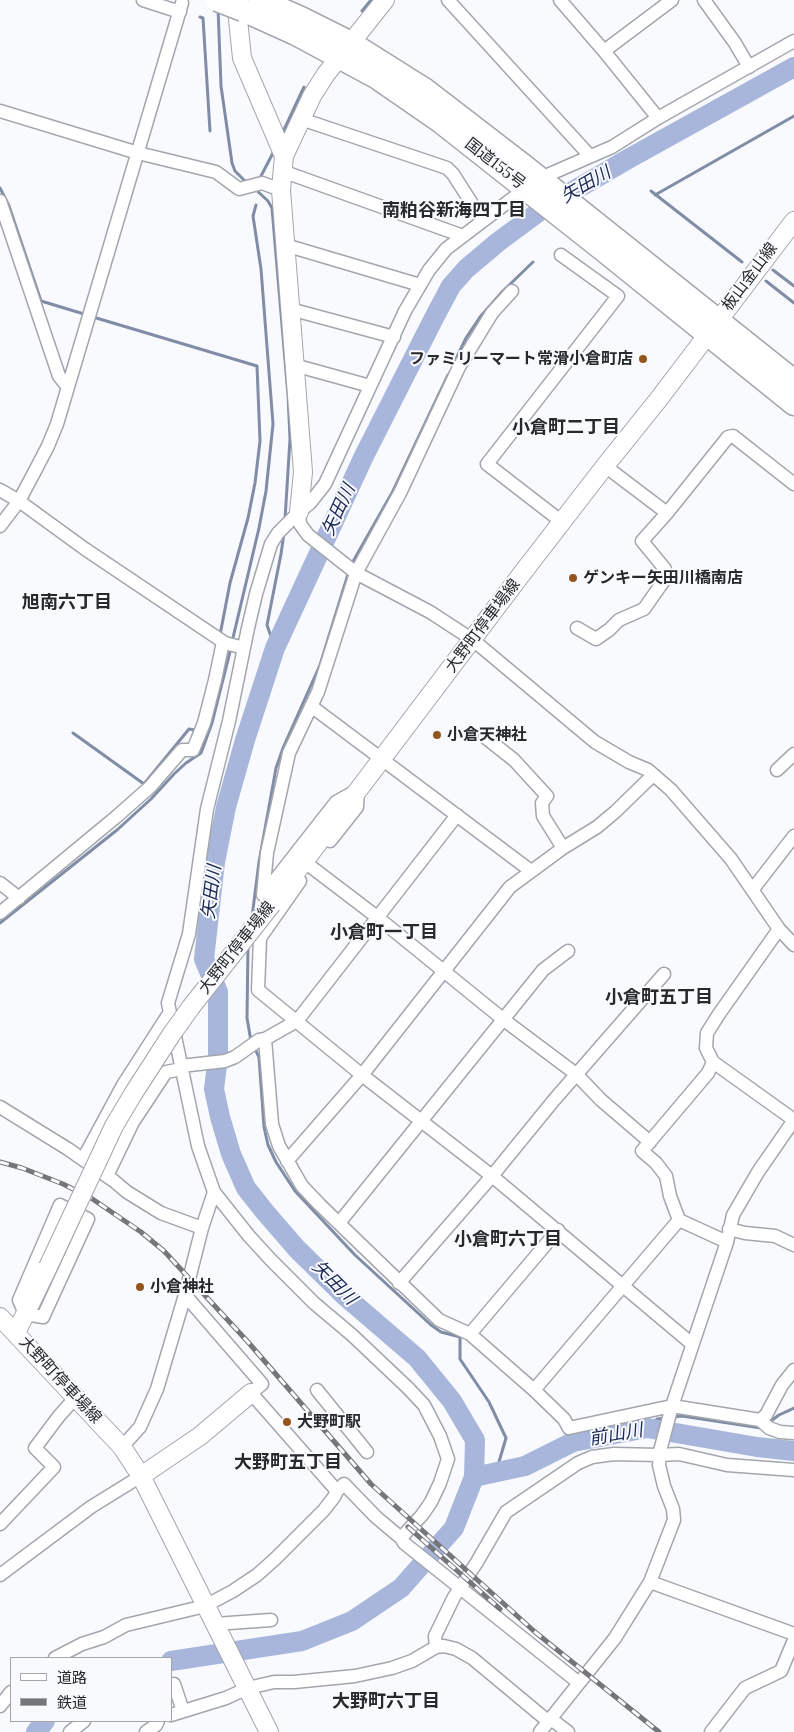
<!DOCTYPE html>
<html>
<head>
<meta charset="utf-8">
<style>
  body { margin:0 }
  #map { position:relative; width:794px; height:1732px; overflow:hidden; background:#f9fafe; font-family:Lora,"Noto Sans JP",serif }
  canvas { display:block }
  .legend { position:absolute; left:10px; top:1657px; width:162px; height:65px; box-sizing:border-box; background:#f9fafe; border:1px solid #a5a6aa; margin:0; padding:6px 9px; list-style:none; font-size:15px; color:#27292c }
  .legend li { display:flex; align-items:center; gap:10px; height:25px }
  .legend b { width:25px; border:1px solid #a5a6aa }
</style>
</head>
<body>
<div id="map">
<canvas width="794" height="1732"></canvas>
<ul class="legend">
<li><b style="height:6px;background:#fff"></b>道路</li>
<li><b style="height:6px;background:#747679"></b>鉄道</li>
</ul>
</div>
<script>
const c = document.querySelector('canvas').getContext('2d');
c.lineJoin = 'round';
const shape = rows => new Path2D(rows.map(r => 'M' + r).join(''));
function stroke(path, color, width, dash) { c.strokeStyle = color; c.lineWidth = width; c.lineCap = dash ? 'butt' : 'round'; c.setLineDash(dash || []); c.stroke(path); }
function label(font, color, halo, rows, align = 'center') {
  c.font = font + ' Lora,"Noto Sans JP",serif'; c.lineWidth = 4; c.setLineDash([]); c.textBaseline = 'middle'; c.strokeStyle = halo; c.fillStyle = color; for (const [text, x, y, turn = 0] of rows) {
    c.save(); c.translate(x, y); c.rotate((+turn || 0) * Math.PI / 180); c.textAlign = isNaN(turn) ? turn : align; if (halo) c.strokeText(text, 0, 0); c.fillText(text, 0, 0); c.restore();
  }
}
const stream = shape([
  [218,8,221,86,232,163,235,171,247,183],
  [362,11,371,0],
  [200,17,203,18,210,131],
  [282,134,304,87],
  [261,176,274,151],
  [0,188,9,206,41,301,84,314],
  [254,188,268,201,272,208,288,395,290,439,285,519],
  [651,191,742,262],
  [655,195,794,116],
  [773,270,794,286],
  [766,281,794,303],
  [93,317,257,366,260,441,255,483,248,518,230,583,220,635],
  [453,365,466,338,480,317,502,292,533,262],
  [351,565,393,491,448,375],
  [232,642,259,528,266,491,273,424,261,269,253,216,256,205],
  [275,648,267,625,281,554,284,533],
  [73,733,144,784],
  [144,784,189,729,195,730,194,732],
  [252,917,259,862,276,768,283,748,320,665,349,571],
  [0,923,117,830,151,799,174,774,186,763,201,753,212,723,231,648],
  [248,946,247,1018,251,1041],
  [254,1047,259,1057,264,1127,268,1145,276,1162,295,1191,355,1255,431,1325,441,1332,460,1337,460,1359,489,1402,506,1438,496,1472],
  [672,1417,682,1416,761,1428,764,1427],
  [768,1423,779,1415,794,1408],
  [647,1428,657,1419,665,1418]
]);
const river = shape([
  [474,1477,525,1466,573,1442,647,1428,757,1447,794,1451],
  [171,1661,302,1641,352,1621,401,1588,454,1528,474,1477,475,1440,452,1401,417,1358,346,1297,297,1249,265,1212,246,1188,231,1154,220,1117,214,1089,218,1057,218,992,204,959,215,862,226,807,245,740,275,648,364,456,435,316,451,286,466,269,498,242,544,208,628,159,794,67],
  [36,1732,45,1721]
]);
const street = shape([
  [143,0,180,12],
  [448,0,590,156],
  [560,0,604,51,658,118],
  [704,0,735,43,749,67],
  [604,51,672,0],
  [0,111,138,153,216,172,239,189,262,183,281,190],
  [301,119,447,168,453,174,483,221],
  [282,171,463,236],
  [0,201,59,376,67,386],
  [285,245,420,285],
  [561,255,618,296,487,464,562,522],
  [290,309,394,337],
  [294,365,370,386],
  [605,466,667,513,728,437,733,436,794,484],
  [0,490,19,501,85,549,225,643,244,648],
  [299,512,310,503,325,484,405,311,429,270,446,249,517,195,550,174,612,147,658,118,794,41],
  [0,526,19,501,36,469,48,446,57,424,182,3],
  [577,628,596,639,609,630,619,620,644,609,665,579,665,569,642,541,667,513],
  [311,706,531,871],
  [485,737,514,760,547,796,542,803,543,816,563,848],
  [777,770,794,754],
  [330,841,357,807,358,790],
  [310,866,377,917,504,1020,576,1074,601,1100,650,1142],
  [300,881,260,938,258,990,362,1075,492,1176,692,1344],
  [0,883,19,898],
  [753,889,794,836],
  [264,894,336,802,354,792],
  [263,895,267,853,289,753,318,692,356,573,400,493,459,367,492,313,512,291],
  [0,913,116,817,150,787,182,750,193,750,204,723,215,680,223,642],
  [265,1039,272,1124,279,1146,302,1186,320,1205,439,1320,470,1334,534,1390,564,1419,569,1428,672,1406,760,1420,766,1415,782,1385,794,1370],
  [713,1062,794,1120],
  [181,1066,225,1061,235,1057,259,1040,265,1039,297,1021,457,815],
  [0,1107,68,1149,114,1181,127,1192,161,1213,202,1228],
  [83,1159,123,1085,170,1012],
  [287,1161,362,1075,510,887,563,848,597,827,615,812,653,775],
  [107,1176,133,1122,166,1072,182,1069],
  [214,1192,249,1236,271,1260,314,1303,352,1335,408,1388,424,1405,440,1436,448,1459,440,1483,431,1502,422,1515,401,1538,376,1517,344,1484,337,1491],
  [60,1205,88,1219,43,1317,25,1314,19,1300,60,1205],
  [679,1220,727,1242],
  [339,1223,543,970,568,951],
  [729,1229,745,1233,775,1236,794,1245],
  [399,1283,492,1176,554,1100,664,974],
  [470,1334,558,1230],
  [317,1390,367,1452],
  [534,1390,679,1220,670,1196,666,1176,656,1163,642,1151,708,1073,713,1062,706,1048,707,1033,719,1014,779,929],
  [760,1420,769,1428,780,1432,794,1433],
  [122,1447,140,1427,157,1389,185,1295,202,1228,214,1192,198,1146,168,1003,189,934,207,809,229,721,248,628,256,594,271,544,278,533,299,512,300,524,308,535,356,573,430,612,473,640,595,742,629,762,648,770,671,790,731,859,779,929,794,945],
  [0,1524,54,1467,35,1448,59,1416,76,1397],
  [401,1538,404,1543,579,1683],
  [0,1575,91,1507,141,1476],
  [650,1582,794,1634],
  [215,1624,271,1620],
  [436,1647,435,1636,454,1597,477,1562,506,1512,578,1463,592,1457,614,1454,659,1455,679,1454,727,1465,794,1470],
  [55,1658,82,1644,104,1637,126,1625,205,1606,233,1591,257,1575,275,1559,324,1510,334,1497,337,1491,251,1393,262,1384,185,1295],
  [171,1685,174,1684,183,1711],
  [0,1706,11,1692],
  [171,1715,226,1698,248,1688,274,1682,294,1682,355,1676,392,1668,412,1661,436,1647,444,1646,456,1649,472,1658,549,1722],
  [551,1719,568,1732],
  [70,1732,84,1721],
  [146,1732,156,1725,158,1721],
  [540,1732,615,1638,650,1582,674,1520,673,1509,664,1486,659,1465,660,1451,672,1406,727,1242,733,1215,758,1172,794,1120],
  [711,1732,745,1688,781,1671,794,1640]
]);
const secondary = shape([
  [236,0,242,58,284,156,281,190,303,472,299,512],
  [284,156,312,96,326,74,385,0],
  [272,904,517,580,605,466,658,400,794,221],
  [0,1317,122,1447,141,1476,269,1732],
  [16,1333,48,1267],
  [141,1476,200,1436,251,1393]
]);
const highway = shape([
  [260,0,301,18,351,43,424,89,524,166,794,381],
  [243,10,296,34,376,77,441,122,602,249,794,404]
]);
const rail = shape([
  [0,1162,22,1168,63,1184,91,1198,141,1232,164,1251,248,1342,371,1484,535,1632,659,1732],
  [408,1527,500,1609]
]);
const secondaryBridge = shape([
  [48,1267,114,1126,133,1094,171,1035,191,1007,272,904]
]);
const highwayBridge = shape([
  [217,0,243,10]
]);
const markers = [
  [643,359,5,"#94551c"],
  [573,578,5,"#94551c"],
  [437,735,5,"#94551c"],
  [140,1287,5,"#94551c"],
  [287,1422,5,"#94551c"]
];
const streetNames = [
  ["国道155号",495,164,38],
  ["板山金山線",750,277,-53],
  ["大野町停車場線",483,626,-53],
  ["大野町停車場線",237,948,-52],
  ["大野町停車場線",60,1380,47]
];
const poiNames = [
  ["ファミリーマート常滑小倉町店",633,359,"right"],
  ["ゲンキー矢田川橋南店",583,578],
  ["小倉天神社",447,735],
  ["小倉神社",150,1287],
  ["大野町駅",297,1422]
];
const waterNames = [
  ["矢田川",586,185,-30],
  ["矢田川",339,510,-65],
  ["矢田川",212,892,-83],
  ["矢田川",334,1283,45],
  ["前山川",616,1435,-10]
];
const neighbourhoodNames = [
  ["南粕谷新海四丁目",454,211],
  ["小倉町二丁目",566,428],
  ["旭南六丁目",67,603],
  ["小倉町一丁目",384,933],
  ["小倉町五丁目",659,998],
  ["小倉町六丁目",508,1240],
  ["大野町五丁目",288,1463],
  ["大野町六丁目",386,1702]
];
stroke(stream, '#818ca6', 3);
stroke(river, '#a7b6da', 20);
stroke(street, '#a2a6ad', 15);
stroke(secondary, '#a2a6ad', 20);
stroke(highway, '#a2a6ad', 25);
stroke(street, '#fff', 12);
stroke(secondary, '#fff', 18);
stroke(highway, '#fff', 22);
stroke(rail, '#747679', 5);
stroke(rail, '#f9fafe', 3, [9]);
stroke(secondaryBridge, '#a2a6ad', 20, []);
stroke(highwayBridge, '#a2a6ad', 25, []);
stroke(secondaryBridge, '#fff', 18);
stroke(highwayBridge, '#fff', 22);
for (const [x, y, r, color] of markers) { const dot = new Path2D(); dot.arc(x, y, r, 0, 2 * Math.PI); c.fillStyle = color; c.fill(dot); stroke(dot, '#f9fafe', 2); }
label('16px', '#27292c', '#f9fafe', streetNames);
label('bold 16px', '#27292c', '#f9fafe', poiNames, 'left');
label('italic 18px', '#192855', '#f9fafe', waterNames);
label('bold 18px', '#27292c', '#f9fafe', neighbourhoodNames);
</script>
</body>
</html>
